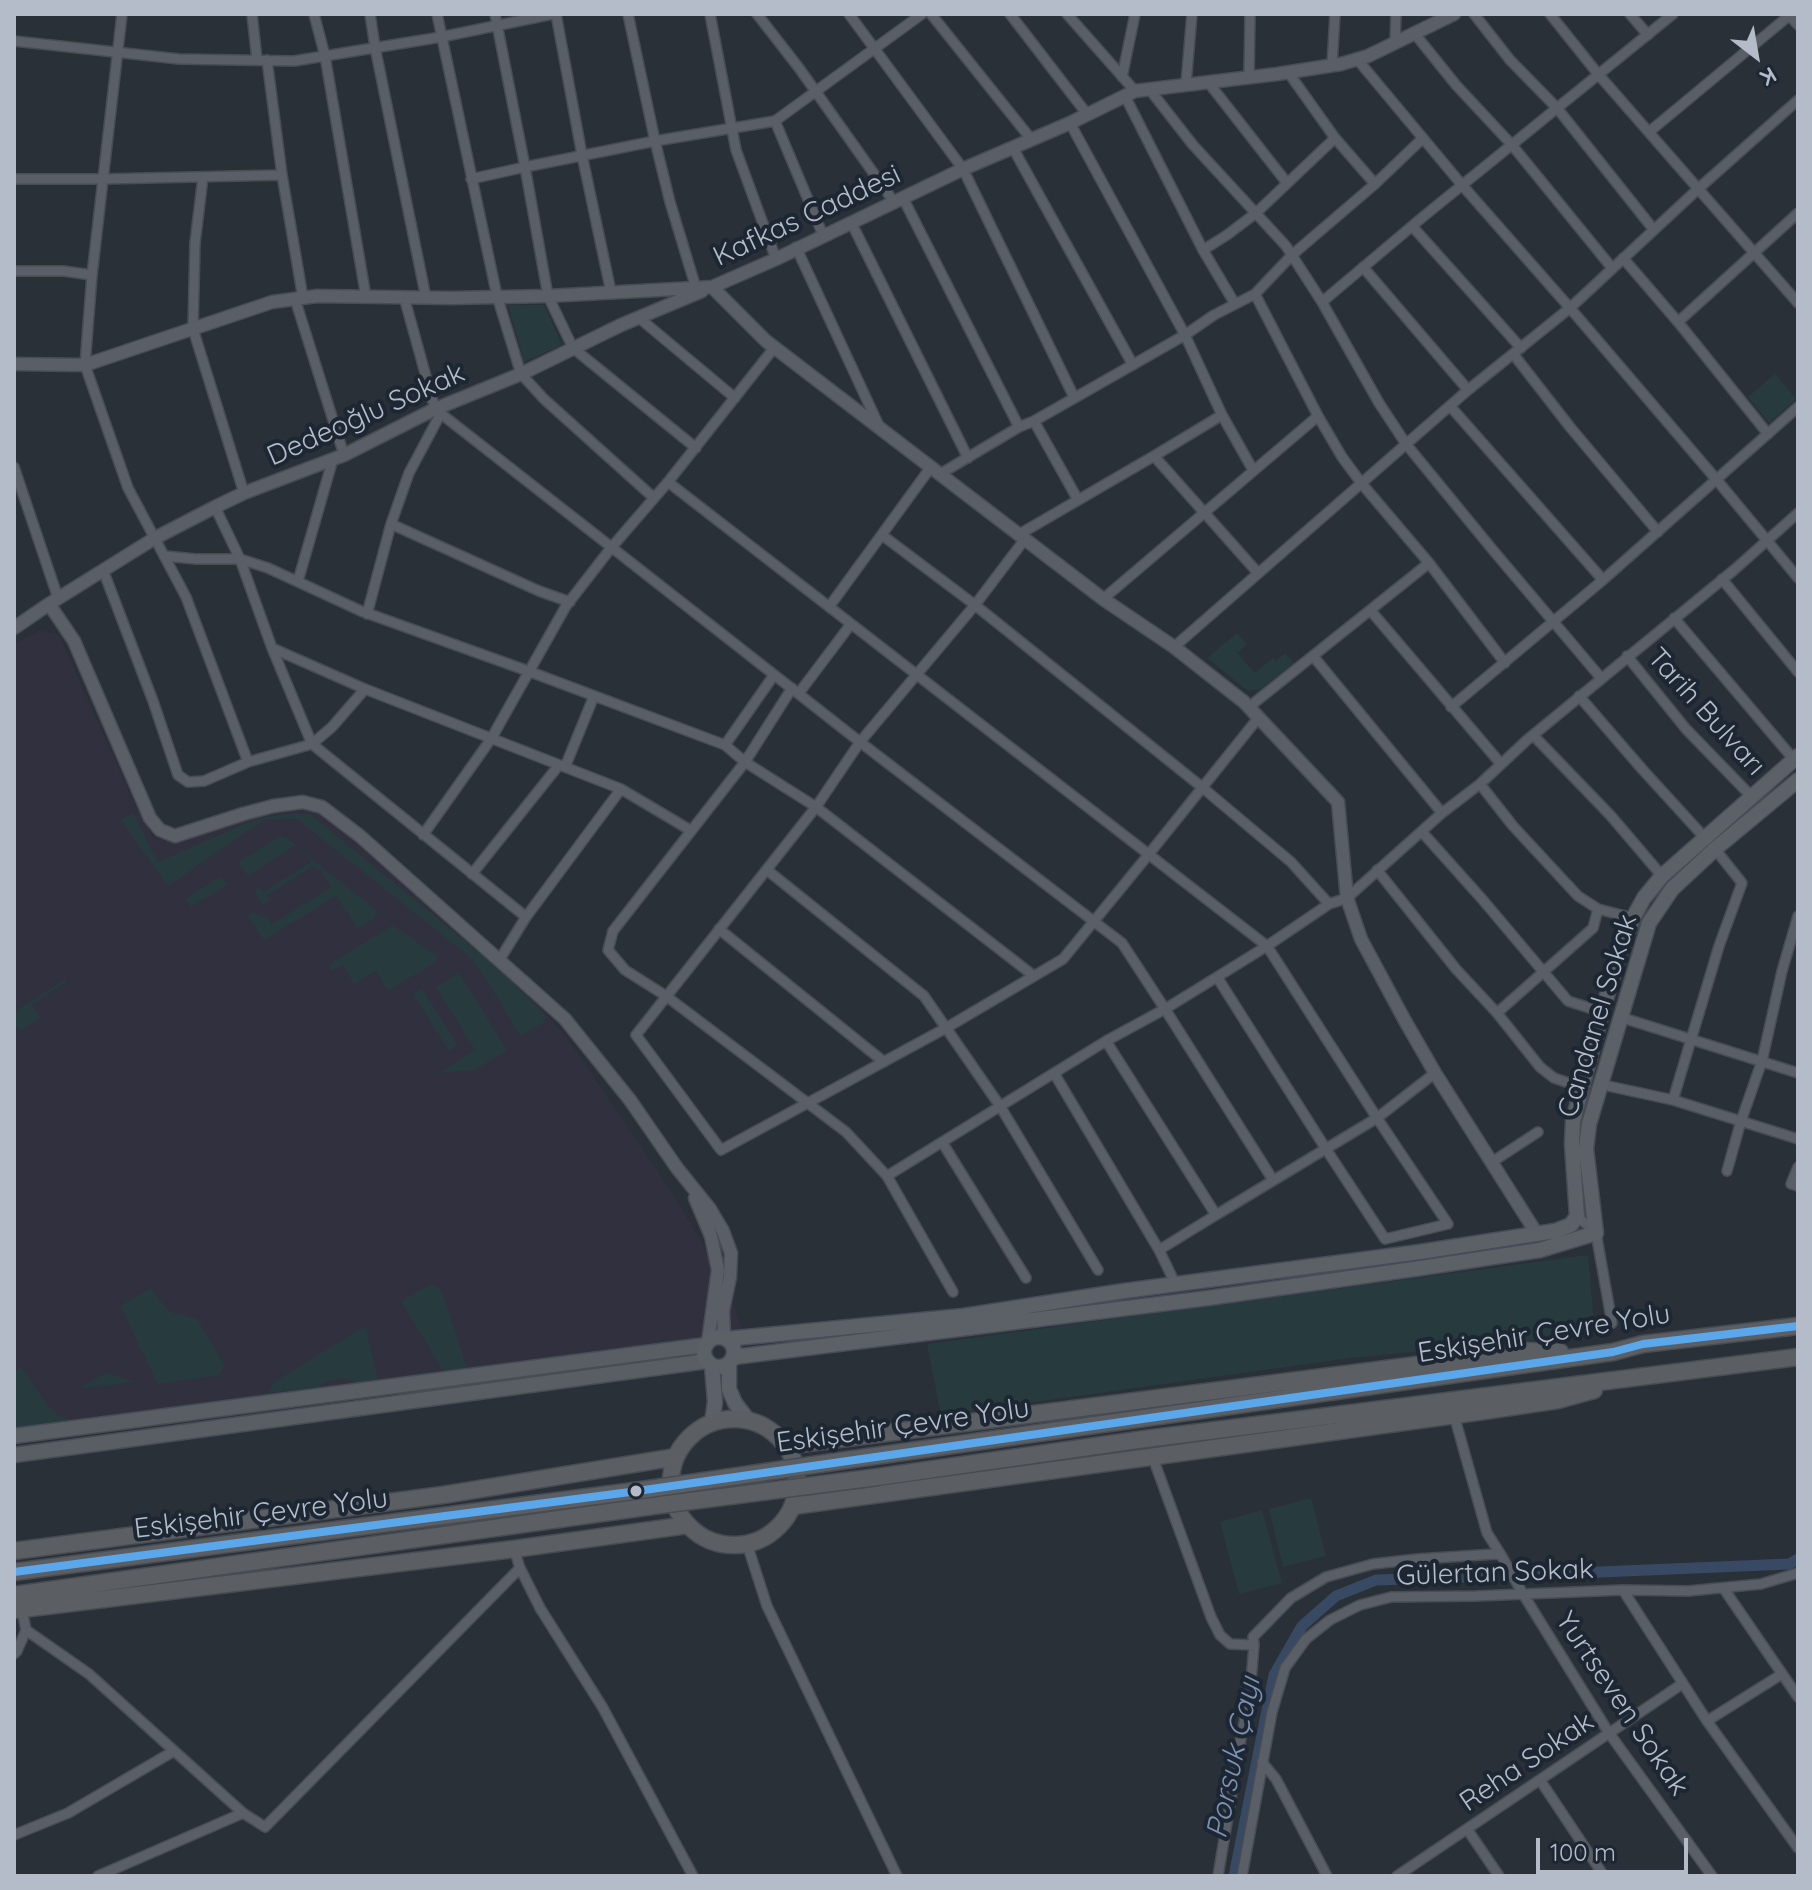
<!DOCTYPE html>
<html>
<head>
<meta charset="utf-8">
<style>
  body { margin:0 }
  #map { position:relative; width:1812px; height:1890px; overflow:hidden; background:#2a3038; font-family:Quicksand,sans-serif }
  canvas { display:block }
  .frame { position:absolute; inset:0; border:16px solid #b4bcc9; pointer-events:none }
  .north { position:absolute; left:1716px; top:16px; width:80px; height:80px; -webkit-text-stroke:6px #1d2633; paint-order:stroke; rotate:149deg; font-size:22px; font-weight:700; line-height:32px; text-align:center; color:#b4bcc9 }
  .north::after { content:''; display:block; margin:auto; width:28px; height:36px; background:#b4bcc9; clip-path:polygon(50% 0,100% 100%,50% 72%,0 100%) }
  .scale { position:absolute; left:1536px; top:1838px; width:152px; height:36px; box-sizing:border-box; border:4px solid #b4bcc9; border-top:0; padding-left:10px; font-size:24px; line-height:28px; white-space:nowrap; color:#b4bcc9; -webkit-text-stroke:6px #1d2633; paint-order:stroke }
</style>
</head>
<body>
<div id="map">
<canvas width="1812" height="1890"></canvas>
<div class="frame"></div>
<div class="north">K</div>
<div class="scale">100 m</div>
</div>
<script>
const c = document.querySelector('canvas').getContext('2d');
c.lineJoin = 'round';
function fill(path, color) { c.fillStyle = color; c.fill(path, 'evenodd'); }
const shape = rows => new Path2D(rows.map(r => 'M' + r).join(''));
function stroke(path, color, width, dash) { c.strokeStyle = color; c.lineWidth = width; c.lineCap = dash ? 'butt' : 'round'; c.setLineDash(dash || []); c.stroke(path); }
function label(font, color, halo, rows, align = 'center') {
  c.font = font + ' Quicksand,sans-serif'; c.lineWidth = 8; c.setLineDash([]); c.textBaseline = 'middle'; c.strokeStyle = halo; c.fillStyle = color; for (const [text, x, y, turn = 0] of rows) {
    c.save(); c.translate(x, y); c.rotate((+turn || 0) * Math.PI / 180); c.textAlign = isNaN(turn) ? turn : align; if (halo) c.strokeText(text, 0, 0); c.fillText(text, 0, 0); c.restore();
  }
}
const medical = shape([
  [41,630,59,635,135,805,153,837,175,843,241,816,313,806,419,895,499,958,567,1038,669,1188,723,1277,747,1343,14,1428,14,644]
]);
const green = shape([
  [508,305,544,305,562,345,524,362],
  [1775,374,1796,399,1769,423,1748,397],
  [1237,633,1247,644,1237,653,1255,673,1273,658,1276,661,1285,653,1294,663,1261,689,1248,691,1207,658],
  [133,813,158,862,255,819,293,813,311,815,497,967,546,1016,544,1022,521,1036,482,973,470,957,297,819,264,820,168,886,121,820],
  [280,836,285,837,377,911,375,918,357,928,336,896,264,940,247,915,253,913,267,917,272,924,331,887,322,872,314,866,267,895,270,900,263,905,254,890,259,887,263,892,311,862,308,857,294,846,248,876,238,862],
  [222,876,227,885,191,907,185,899],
  [393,925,437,956,436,962,388,991,376,971,354,984,343,965,332,971,329,965],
  [459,973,507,1050,475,1070,439,1073,475,1050,436,987],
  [65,979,67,982,32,1005,40,1018,20,1031,14,1022,14,1012],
  [422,988,458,1046,449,1051,413,994],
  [1588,1255,1595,1334,1351,1358,941,1415,927,1344],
  [431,1284,441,1289,467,1368,444,1372,401,1301],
  [151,1288,168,1311,197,1319,225,1366,219,1375,158,1384,120,1306],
  [365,1326,378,1379,355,1383,348,1378,324,1382,319,1387,268,1393,274,1382],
  [21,1367,49,1408,58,1415,71,1421,14,1428,14,1371],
  [107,1372,135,1382,77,1389],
  [1311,1498,1326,1556,1283,1567,1269,1509],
  [1262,1510,1282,1583,1239,1594,1220,1522]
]);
const canal = shape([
  [1529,1575,1789,1564,1798,1559],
  [1234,1876,1274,1675,1302,1626,1336,1596,1376,1580,1498,1576]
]);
const minor = shape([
  [122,14,92,275,85,365,128,488,186,597,248,762,312,744,526,917,621,789,690,830],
  [252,14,257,60],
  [314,14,325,56,366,297],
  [370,14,375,47,426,298],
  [437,14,497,296,521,374,544,399,654,498],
  [495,14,525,167,655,141,670,202,696,288],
  [556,14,582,155,611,292],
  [628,14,655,141,775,121],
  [710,14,736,150,776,259],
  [757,14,799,68,894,202],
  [849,14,963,169,1074,397],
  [931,14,1031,139],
  [1010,14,1087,114],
  [1067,14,1135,91],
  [1474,14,1510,60,1557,108,1654,230],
  [1550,14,1598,74,1798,303],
  [1630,14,1648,35],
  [1788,14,1798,25],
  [1415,34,1456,85,1512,145,1612,268],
  [14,41,179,59,294,61,441,37,553,14],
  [1395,43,1396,14],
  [1357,59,1462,185,1570,308,1716,479,1798,578],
  [267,60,282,175],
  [1332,65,1335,14],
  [1122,77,1135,14],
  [1249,77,1250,14],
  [1208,82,1287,183],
  [1186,84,1192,14],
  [1150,90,1193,145,1286,246,1322,302,1424,216,1673,14],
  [1125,96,1203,250,1235,304],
  [1649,132,1791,14],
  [1013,148,1133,365],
  [203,177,195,243,193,329,244,493],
  [14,179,103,179,282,175,303,298],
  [471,179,525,167,548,296,573,348,696,448],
  [1375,184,1423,138],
  [903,198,1019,427],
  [851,222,968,458],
  [1412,226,1521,348],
  [823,235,775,121,922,14],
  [796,247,879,426],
  [1203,250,1227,235,1256,213,1335,138,1288,72],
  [1623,258,1678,322,1768,434],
  [1363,267,1468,390],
  [14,271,63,271,92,275],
  [1255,294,1318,416,1342,457,1362,484,1429,563,1505,663],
  [404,297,435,409,860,742,1122,943,1165,1009,1106,1041,1216,1215,1377,1118,1435,1073],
  [295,299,344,455],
  [1322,302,1379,403,1406,444,1492,549,1601,678],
  [638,317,735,398],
  [1678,322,1798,213],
  [1514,355,1570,427,1658,532],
  [1450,406,1603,580],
  [441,413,409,473,391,524,539,591,570,602],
  [1034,421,1078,500],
  [1154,456,1258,573],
  [14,467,58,598],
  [1253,470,1222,415,1185,335,1214,315,1255,294,1292,255,1375,184,1335,138],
  [940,474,1019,427,1034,421,1185,335,1070,123],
  [668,482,774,348],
  [215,507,240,559,268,568,361,611,528,671,725,745,745,762,792,688],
  [882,535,975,605,1203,788,1291,862,1329,904],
  [1018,535,1154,456,1222,415],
  [1025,539,975,605,860,742,816,807,636,1035,721,1150,946,1028,1063,959,1149,854,1259,717],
  [165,556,196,559,240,559,272,648,312,744,332,727,365,689],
  [103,570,153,701,178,775,188,782,204,781,248,762],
  [1722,579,1798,672],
  [298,581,333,459],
  [1103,599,1318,416],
  [829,607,931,467],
  [1371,611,1501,764],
  [367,614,391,524],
  [1674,618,1796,762],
  [1174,647,1468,390,1570,308,1698,189,1798,100],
  [272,648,365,689,621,789],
  [1313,656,1442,813],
  [1627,656,1686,729,1752,797],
  [799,693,851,624],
  [1579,696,1642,769,1705,838],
  [1249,707,1429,563],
  [1451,707,1603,580,1798,407],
  [1533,735,1611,816,1662,876],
  [725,745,774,675],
  [565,767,594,696],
  [1480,784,1513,826,1578,896,1598,909,1633,918],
  [1422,832,1482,899,1568,1001,1602,1012],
  [423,835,491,739,566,606,611,548,668,482,1267,946,1329,904,1347,898,1442,813,1480,784,1527,740,1734,570,1798,513],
  [1715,849,1742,883,1719,946,1673,1100,1798,1139],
  [767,870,924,996,1000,1106,1098,1270],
  [1377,870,1456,969,1497,1013,1540,1067,1554,1078,1581,1087],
  [472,874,559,765],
  [719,929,884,1062],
  [1267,946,1377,1118,1448,1224,1385,1239,1326,1149,1217,977,1267,946],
  [500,959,526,917],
  [1217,977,1165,1009,1273,1180],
  [1497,1013,1593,928,1598,909],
  [1620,1017,1798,1073],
  [1054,1073,1159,1250,1176,1285],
  [1599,1084,1673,1100],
  [942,1142,1026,1278],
  [1492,1162,1538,1132],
  [1798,1167,1791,1184,1798,1186],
  [1727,1171,1741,1121,1762,1061,1782,971,1798,916],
  [887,1176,1106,1041],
  [1577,1216,1596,1233,1612,1323],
  [1159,1250,1216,1215],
  [953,1292,887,1176,846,1132,666,996,625,970,608,950,613,931,745,762,816,807,1034,976],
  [1454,1415,1487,1533,1501,1555],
  [1153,1458,1211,1617,1220,1635,1230,1644,1254,1645],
  [747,1544,767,1606,897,1876],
  [514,1549,520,1568,540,1608,603,1708,693,1876],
  [1724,1589,1798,1697],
  [1623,1590,1707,1721,1798,1848],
  [26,1630,89,1674,243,1813],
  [14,1654,17,1651,26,1630,22,1610],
  [1707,1721,1782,1674],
  [1262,1762,1276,1779,1327,1876],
  [1540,1780,1604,1876],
  [1467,1829,1499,1876],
  [14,1835,68,1813,174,1751],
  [98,1876,243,1813,265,1827,520,1568],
  [1218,1876,1241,1738,1250,1694,1254,1645,1253,1637,1291,1598,1326,1577,1373,1564,1417,1559,1496,1554,1501,1555,1523,1594,1609,1733,1712,1876],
  [1242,1876,1272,1712,1285,1668,1306,1639,1330,1620,1360,1605,1391,1597,1476,1596,1623,1590,1688,1591,1761,1584,1798,1573],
  [1397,1876,1682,1684]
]);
const tertiary = shape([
  [712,287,766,341,1103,599,1174,647,1244,702,1338,802,1347,898,1361,939,1404,1019,1435,1073,1537,1234],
  [14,364,85,365,272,302,317,296,451,298,548,296,712,287,776,259,963,169,1070,123,1135,91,1277,74,1341,64,1368,56,1454,14],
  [49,604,155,538,215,507,244,493,344,455,435,409,521,374,621,325,702,291],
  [14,628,49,604,74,641,150,818,160,830,175,836,243,814,273,806,303,802,322,807,360,836,565,1019,630,1100,677,1168,710,1209,723,1231,731,1253,730,1277,723,1310,724,1338],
  [695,1198,711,1236,718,1270,708,1342]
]);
const secondary = shape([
  [14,1436,706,1345],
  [14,1455,707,1361]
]);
const primary = shape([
  '704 1352a15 15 0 1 1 30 0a15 15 0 1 1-30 0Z',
  [726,1339,963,1316,1124,1291,1420,1252,1555,1231,1571,1225,1577,1216,1572,1144,1573,1121,1602,1012,1621,949,1633,918,1644,898,1662,876,1798,756],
  [734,1357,1208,1298,1421,1268,1540,1250,1596,1233,1586,1149,1589,1124,1649,923,1672,889,1715,849,1798,780],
  [729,1364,729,1389,735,1403,748,1420],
  [712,1423,715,1402,712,1366]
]);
const trunk = shape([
  '671 1482a63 63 0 1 1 126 0a63 63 0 1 1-126 0Z',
  [788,1448,800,1444,1526,1351,1560,1352],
  [854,1459,1613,1352,1643,1344,1798,1326],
  [878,1477,1145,1439,1798,1357],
  [793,1506,1477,1412,1558,1400,1594,1390],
  [14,1551,443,1495,676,1457],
  [14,1572,649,1489],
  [14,1595,660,1505],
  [14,1610,514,1549,688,1525]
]);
const trunkBridge = shape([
  [649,1489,854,1459],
  [660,1505,878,1477]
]);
const bus1 = shape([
  [14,1572,630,1492,1613,1352,1643,1344,1798,1326]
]);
const markers = [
  [636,1491,7,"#b4bcc9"]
];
const streetNames = [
  ["Kafkas Caddesi",807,216,-25],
  ["Dedeoğlu Sokak",366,415,-24],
  ["Tarih Bulvarı",1706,712,48],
  ["Candanel Sokak",1598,1016,-73],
  ["Eskişehir Çevre Yolu",1544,1334,-9],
  ["Eskişehir Çevre Yolu",903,1426,-8],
  ["Eskişehir Çevre Yolu",261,1514,-7],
  ["Gülertan Sokak",1495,1573,-2],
  ["Yurtseven Sokak",1622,1704,56],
  ["Reha Sokak",1527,1762,-34]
];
const waterNames = [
  ["Porsuk Çayı",1234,1758,-78]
];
fill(medical, '#31303e');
fill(green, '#273a3e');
stroke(canal, '#384963', 11);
stroke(minor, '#484c53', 12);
stroke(tertiary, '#484c53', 15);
stroke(secondary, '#484c53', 17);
stroke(primary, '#484c55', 17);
stroke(trunk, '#474c53', 19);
stroke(minor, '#5a5e66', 9);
stroke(tertiary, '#5a5e66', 12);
stroke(secondary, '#595d64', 14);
stroke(primary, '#5c6168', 14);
stroke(trunk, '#5b5f64', 16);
stroke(trunkBridge, '#474c53', 19, []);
stroke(trunkBridge, '#5b5f64', 16);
stroke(bus1, '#5aa8eb', 8);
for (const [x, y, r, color] of markers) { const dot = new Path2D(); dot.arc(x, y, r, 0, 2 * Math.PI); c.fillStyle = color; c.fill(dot); stroke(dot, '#1d2633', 3); }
label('28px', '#b4bcc9', '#1d2633', streetNames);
label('italic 30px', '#7c92b1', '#1d2633', waterNames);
</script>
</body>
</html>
